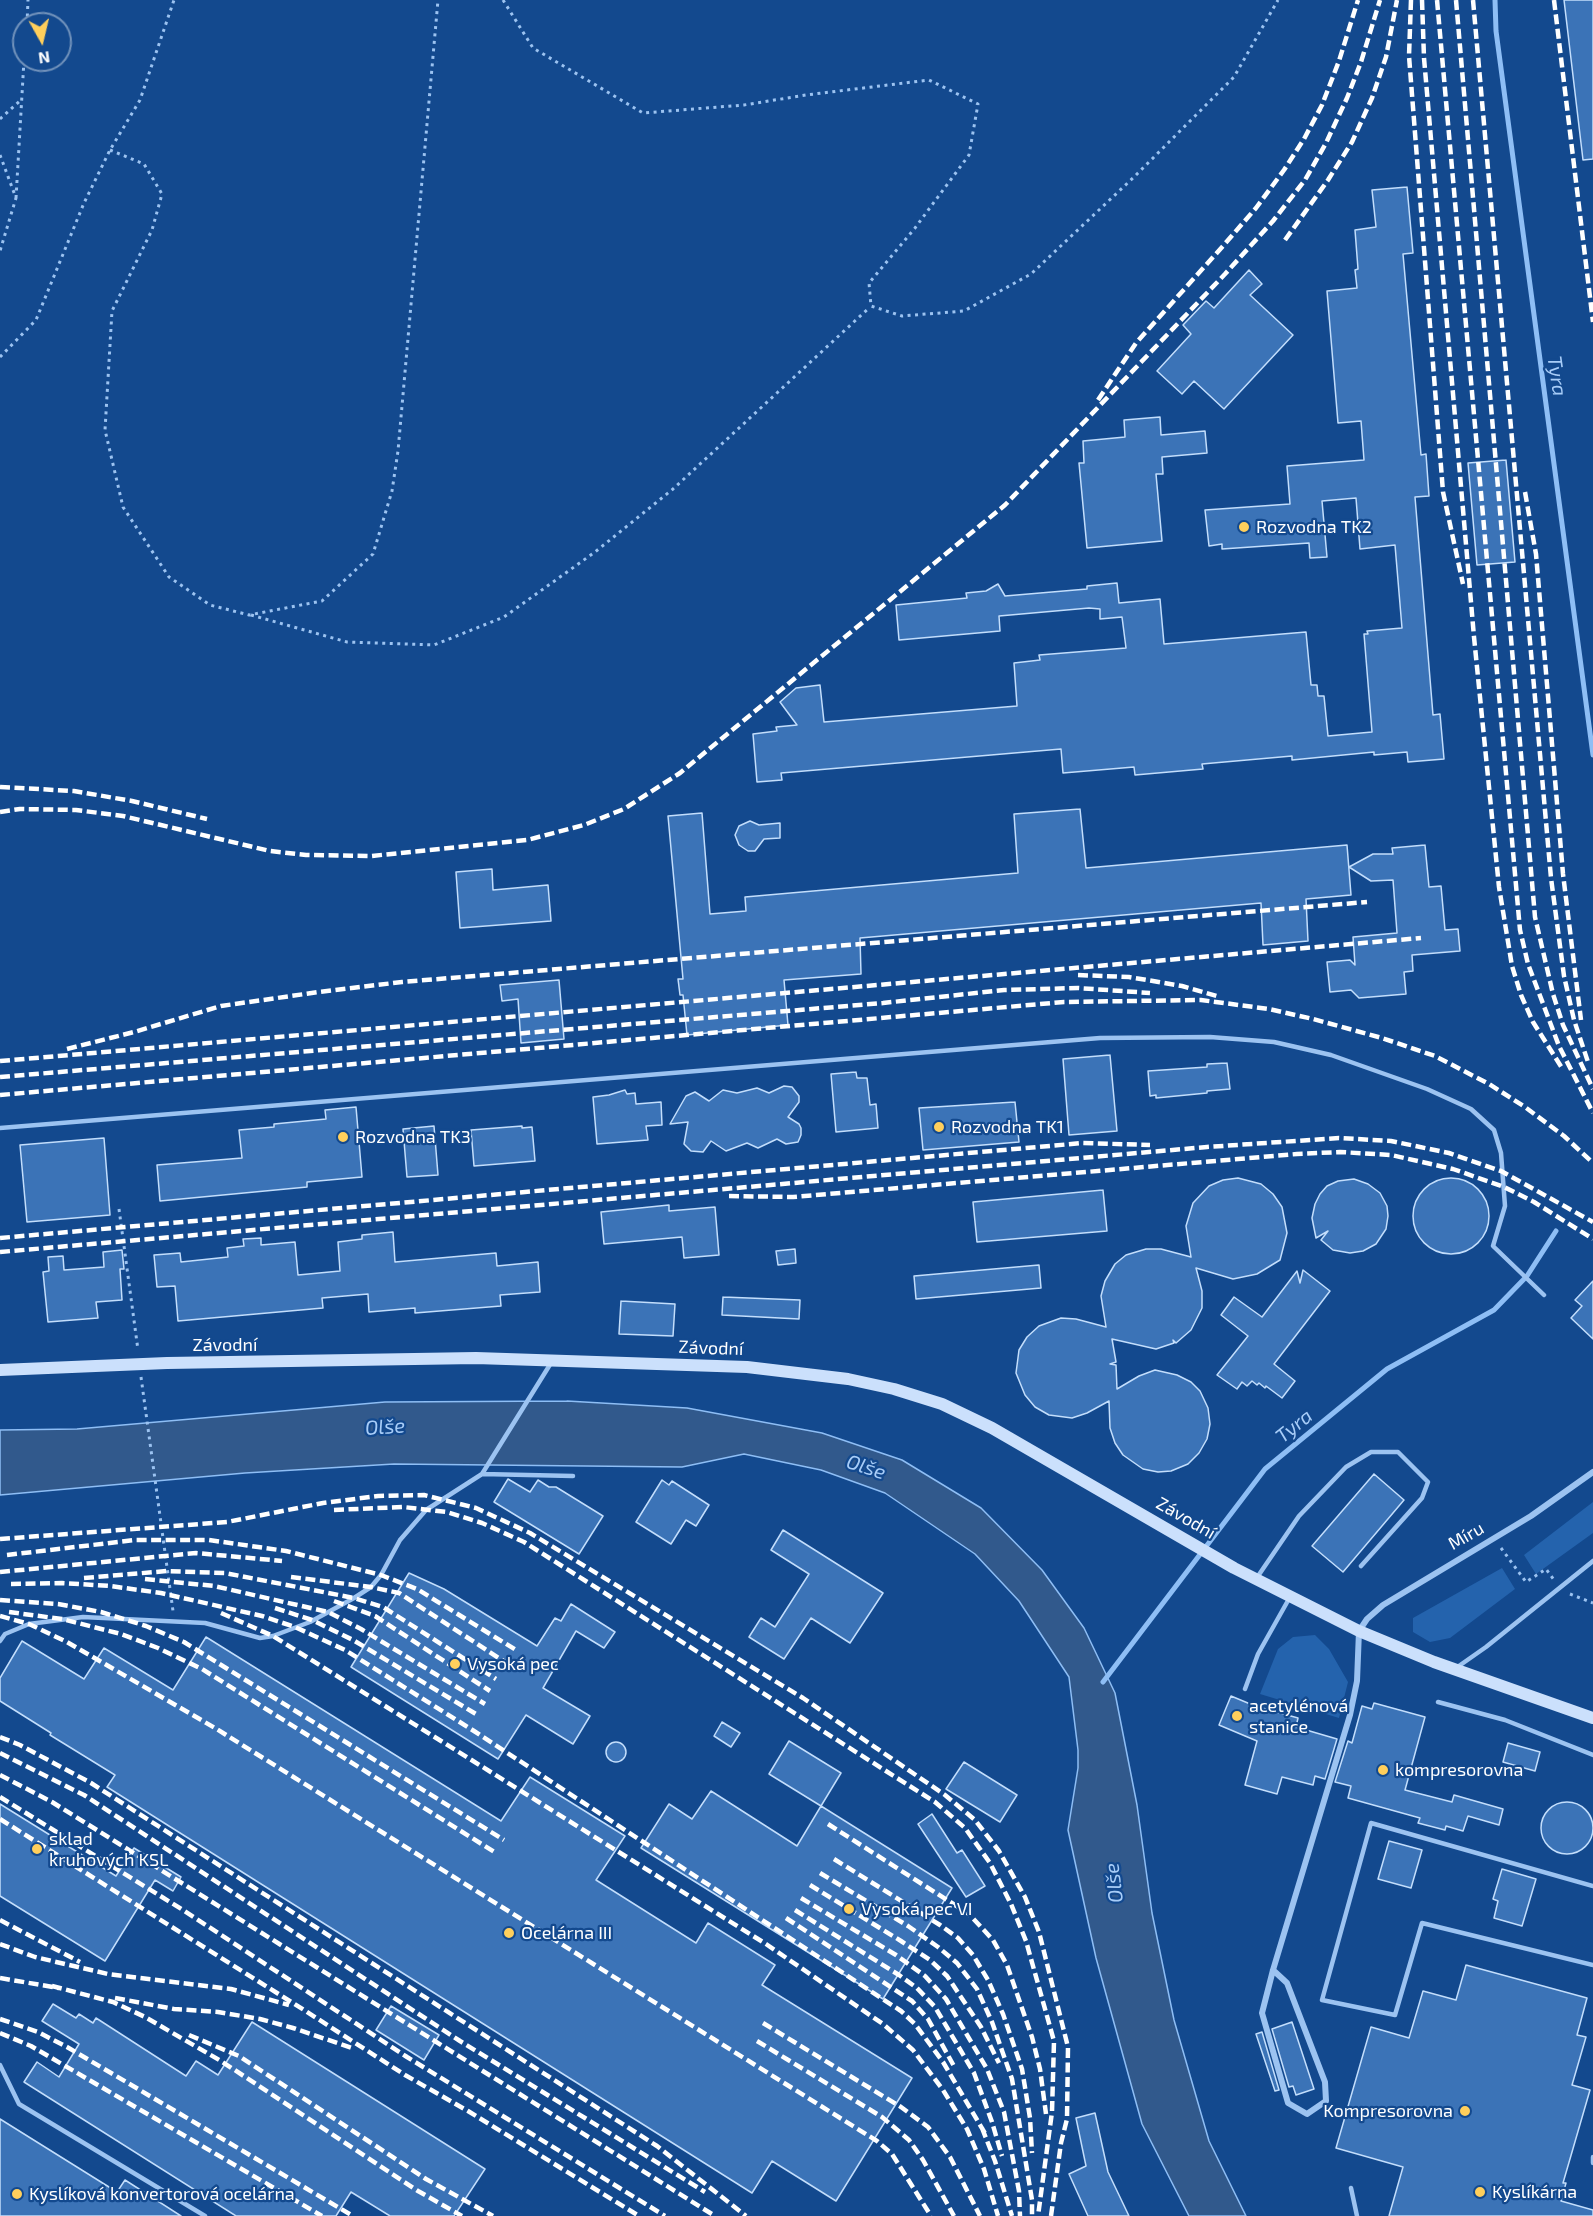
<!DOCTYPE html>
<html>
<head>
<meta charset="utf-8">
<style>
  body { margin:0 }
  #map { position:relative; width:1593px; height:2216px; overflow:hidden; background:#13498e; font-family:"Exo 2",sans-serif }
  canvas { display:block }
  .north { position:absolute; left:12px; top:12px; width:60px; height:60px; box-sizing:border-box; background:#13498e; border:2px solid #7192bb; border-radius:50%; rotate:172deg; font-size:16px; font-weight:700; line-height:24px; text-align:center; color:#fff }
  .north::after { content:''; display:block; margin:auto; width:21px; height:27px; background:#ffcf5c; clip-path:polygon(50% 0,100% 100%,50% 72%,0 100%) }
</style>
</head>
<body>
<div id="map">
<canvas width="1593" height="2216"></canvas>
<div class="north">N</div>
</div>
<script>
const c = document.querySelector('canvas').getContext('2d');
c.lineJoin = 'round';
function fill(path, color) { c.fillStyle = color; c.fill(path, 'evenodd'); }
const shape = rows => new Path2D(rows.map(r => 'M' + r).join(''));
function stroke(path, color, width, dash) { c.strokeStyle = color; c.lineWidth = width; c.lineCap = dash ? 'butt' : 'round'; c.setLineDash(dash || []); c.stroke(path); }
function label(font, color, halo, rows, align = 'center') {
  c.font = font + ' "Exo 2",sans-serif'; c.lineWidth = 4.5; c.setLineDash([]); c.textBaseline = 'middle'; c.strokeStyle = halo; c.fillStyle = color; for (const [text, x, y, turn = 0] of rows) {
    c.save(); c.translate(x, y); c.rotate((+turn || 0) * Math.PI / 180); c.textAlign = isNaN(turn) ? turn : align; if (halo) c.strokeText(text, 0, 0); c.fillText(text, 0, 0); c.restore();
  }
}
const green = shape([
  [1593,1502,1593,1533,1536,1574,1524,1555],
  [1502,1568,1515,1589,1450,1638,1430,1642,1413,1632,1413,1618],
  [1315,1635,1329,1649,1348,1682,1339,1718,1260,1694,1278,1649,1293,1637]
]);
const water = shape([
  [567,1401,687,1408,822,1433,902,1460,981,1508,1042,1570,1084,1628,1115,1693,1137,1805,1152,1913,1174,2020,1209,2141,1246,2216,1189,2216,1142,2124,1096,1958,1068,1830,1078,1768,1078,1750,1069,1677,1019,1601,975,1554,885,1493,821,1470,744,1454,682,1467,394,1464,245,1473,0,1495,0,1430,77,1429,385,1402,567,1401]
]);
const stream = shape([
  [1495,0,1496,31,1593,755],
  [1103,1682,1265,1469,1387,1369,1494,1310,1527,1276,1556,1231]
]);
const building = shape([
  [1564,0,1593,0,1593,159,1583,160,1564,0],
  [1407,187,1413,253,1403,254,1421,455,1426,454,1429,496,1415,497,1433,715,1440,714,1444,759,1408,762,1407,752,1374,755,1374,752,1292,760,1292,756,1202,764,1203,769,1135,775,1134,767,1063,773,1061,749,781,773,782,780,757,782,753,734,777,731,776,727,797,725,780,702,796,688,820,685,824,722,1017,706,1014,663,1040,660,1039,655,1126,648,1122,617,1100,619,1100,609,1089,608,999,616,1000,631,899,640,896,605,967,598,966,593,986,591,998,584,1005,596,1087,589,1087,586,1117,583,1119,603,1160,599,1164,644,1306,632,1311,685,1317,685,1318,696,1324,696,1328,736,1372,732,1364,634,1368,634,1367,631,1402,628,1395,545,1360,549,1356,498,1322,501,1327,557,1310,558,1309,543,1222,549,1222,544,1209,546,1205,510,1290,504,1287,466,1364,460,1361,421,1338,423,1327,291,1357,288,1355,270,1358,269,1355,230,1376,227,1372,190,1407,187],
  [1249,270,1262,284,1250,295,1293,335,1224,409,1194,381,1182,394,1157,371,1191,334,1183,325,1206,301,1214,308,1249,270],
  [1160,417,1161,435,1205,431,1207,453,1162,457,1163,474,1156,474,1162,541,1087,548,1079,463,1084,463,1083,441,1125,437,1124,420,1160,417],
  [1506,460,1515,562,1477,565,1468,463,1506,460],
  [1080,809,1086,868,1347,845,1351,895,1306,899,1308,941,1263,945,1261,903,860,938,861,974,784,980,788,1025,687,1035,683,995,680,995,678,979,683,979,668,816,702,813,710,914,746,911,745,897,1018,873,1014,814,1080,809],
  [750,821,759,825,780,823,780,838,764,839,755,851,748,851,739,845,735,835,739,826,750,821],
  [1425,845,1429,887,1441,886,1445,930,1458,929,1460,951,1412,955,1413,971,1404,972,1406,994,1359,998,1351,990,1330,992,1327,962,1350,960,1355,965,1353,937,1397,933,1393,880,1371,881,1349,867,1373,854,1393,854,1392,848,1425,845],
  [492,869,493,890,548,885,551,921,460,928,456,872,492,869],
  [559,980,564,1039,521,1043,518,999,502,1001,500,985,559,980],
  [1110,1055,1117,1131,1069,1135,1063,1059,1110,1055],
  [1227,1063,1230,1089,1207,1091,1207,1093,1156,1098,1156,1095,1150,1096,1148,1071,1207,1067,1207,1064,1227,1063],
  [856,1072,857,1078,867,1078,870,1105,876,1104,878,1128,836,1132,831,1074,856,1072],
  [784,1086,792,1087,799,1096,799,1102,788,1117,799,1124,801,1128,801,1135,798,1142,786,1144,777,1139,758,1148,747,1143,726,1151,711,1141,703,1152,691,1151,684,1144,688,1122,670,1124,686,1096,695,1092,709,1101,723,1090,737,1093,757,1088,769,1093,784,1086],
  [625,1090,627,1094,635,1093,636,1104,661,1102,662,1125,646,1126,648,1140,597,1144,593,1097,609,1095,625,1090],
  [1015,1102,1019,1142,923,1150,919,1108,1015,1102],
  [356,1107,362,1177,307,1182,307,1187,160,1201,157,1165,242,1158,239,1130,274,1127,274,1124,326,1119,325,1110,356,1107],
  [434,1126,438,1175,407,1177,403,1129,434,1126],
  [522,1126,522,1128,532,1127,535,1161,474,1166,471,1130,522,1126],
  [104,1138,110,1215,27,1222,20,1145,104,1138],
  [1238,1178,1261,1184,1273,1194,1282,1207,1287,1233,1280,1260,1257,1274,1233,1279,1196,1268,1202,1291,1202,1308,1191,1330,1176,1343,1173,1340,1174,1343,1156,1349,1112,1339,1116,1362,1110,1364,1116,1365,1117,1389,1139,1376,1155,1370,1177,1375,1191,1382,1200,1391,1208,1408,1210,1424,1207,1439,1199,1453,1188,1464,1171,1471,1158,1472,1143,1469,1123,1455,1115,1443,1110,1428,1109,1401,1087,1413,1072,1418,1049,1415,1035,1407,1025,1395,1016,1373,1019,1350,1027,1337,1039,1326,1061,1318,1076,1319,1106,1327,1101,1296,1105,1281,1115,1264,1126,1255,1146,1249,1161,1249,1191,1257,1186,1226,1193,1203,1209,1186,1223,1180,1238,1178],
  '1413 1216a38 38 0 1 1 76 0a38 38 0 1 1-76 0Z',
  [1354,1179,1368,1184,1380,1193,1387,1206,1388,1216,1386,1229,1376,1244,1363,1251,1350,1253,1333,1250,1321,1240,1328,1231,1316,1238,1312,1218,1315,1204,1320,1194,1327,1186,1338,1181,1354,1179],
  [1103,1190,1107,1231,977,1242,973,1202,1103,1190],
  [669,1205,669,1211,715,1207,719,1255,684,1258,682,1237,604,1244,601,1212,669,1205],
  [393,1232,395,1262,496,1253,497,1266,538,1262,540,1292,500,1295,501,1306,415,1313,415,1308,369,1312,368,1294,322,1298,323,1308,178,1321,175,1286,157,1287,154,1255,180,1253,181,1262,228,1257,227,1248,244,1246,243,1239,261,1238,261,1245,295,1242,298,1275,340,1271,338,1242,362,1239,362,1235,393,1232],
  [795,1249,796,1263,778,1265,776,1251,795,1249],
  [122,1250,124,1269,120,1269,122,1300,96,1302,98,1318,48,1322,43,1272,49,1271,48,1257,63,1256,64,1270,104,1267,103,1252,122,1250],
  [1039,1265,1041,1288,916,1299,914,1276,1039,1265],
  [1303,1270,1330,1291,1274,1364,1295,1381,1282,1398,1266,1386,1265,1388,1259,1383,1257,1385,1252,1381,1247,1386,1242,1382,1237,1389,1217,1375,1248,1336,1221,1315,1234,1297,1262,1317,1297,1271,1300,1283,1303,1270],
  [1593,1281,1593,1339,1571,1318,1582,1306,1575,1300,1593,1281],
  [723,1297,800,1300,799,1319,722,1315,723,1297],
  [621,1301,675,1304,673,1336,619,1334,621,1301],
  [1374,1474,1404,1500,1343,1572,1312,1546,1374,1474],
  [508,1479,530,1492,538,1480,549,1487,556,1487,603,1516,579,1554,494,1502,508,1479],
  [662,1480,669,1485,672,1481,709,1505,696,1526,686,1520,671,1544,636,1522,662,1480],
  [783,1530,883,1593,850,1643,811,1618,784,1659,749,1637,761,1618,775,1627,809,1574,771,1550,783,1530],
  [409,1573,444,1589,537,1646,555,1618,561,1621,571,1604,615,1632,604,1648,576,1631,543,1688,590,1716,573,1744,526,1715,498,1759,351,1667,409,1573],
  [206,1637,501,1821,530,1777,625,1836,596,1880,696,1943,708,1923,775,1965,762,1985,912,2078,836,2201,772,2161,752,2193,107,1787,115,1775,50,1735,51,1733,0,1701,0,1678,22,1641,84,1679,104,1648,173,1690,206,1637],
  [1231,1696,1255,1706,1298,1718,1296,1727,1337,1739,1325,1779,1315,1776,1313,1785,1282,1777,1277,1794,1245,1785,1257,1741,1219,1725,1231,1696],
  [1374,1703,1425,1717,1405,1790,1452,1802,1454,1795,1503,1809,1499,1825,1468,1816,1463,1831,1446,1826,1445,1830,1418,1823,1420,1818,1348,1798,1351,1786,1335,1782,1348,1741,1352,1743,1362,1706,1372,1709,1374,1703],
  [722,1722,740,1733,731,1747,714,1736,722,1722],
  [789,1741,841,1773,821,1806,769,1774,789,1741],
  '606 1752a10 10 0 1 1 20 0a10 10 0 1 1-20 0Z',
  [1508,1743,1540,1752,1535,1771,1503,1762,1508,1743],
  [964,1762,1017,1795,1000,1822,946,1789,964,1762],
  [711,1791,797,1846,821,1806,952,1888,883,1999,641,1848,669,1804,692,1819,711,1791],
  '1541 1828a26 26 0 1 1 52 0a26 26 0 1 1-52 0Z',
  [0,1804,116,1876,134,1848,181,1877,173,1891,155,1880,105,1961,0,1896,0,1804],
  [932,1814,957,1853,962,1850,985,1886,966,1897,918,1824,932,1814],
  [1389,1841,1422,1850,1411,1888,1378,1879,1389,1841],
  [1502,1869,1536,1879,1522,1926,1494,1918,1498,1901,1493,1899,1502,1869],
  [1466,1965,1587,1998,1577,2035,1586,2037,1572,2085,1590,2090,1563,2183,1566,2183,1561,2201,1593,2210,1593,2216,1389,2216,1403,2167,1336,2148,1371,2027,1409,2038,1423,1991,1456,2000,1466,1965],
  [53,2004,76,2018,79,2014,93,2023,96,2018,186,2076,196,2061,218,2075,252,2022,485,2169,454,2216,390,2216,351,2192,336,2216,236,2216,24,2082,37,2062,59,2077,79,2044,42,2021,53,2004],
  [391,2006,439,2035,424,2060,376,2030,391,2006],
  [1292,2022,1314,2089,1296,2095,1293,2086,1289,2087,1272,2029,1292,2022],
  [1262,2032,1279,2090,1275,2091,1256,2034,1262,2032],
  [1095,2113,1108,2172,1129,2216,1088,2216,1069,2174,1086,2166,1076,2118,1095,2113],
  [0,2119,117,2192,125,2180,181,2216,0,2216,0,2119]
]);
const path = shape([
  [503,0,533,48,643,113,744,105,806,95,929,80,978,104,969,155,915,228,869,283,871,306,902,316,964,311,1031,274,1134,177,1234,77,1278,0],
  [27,24,28,0],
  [0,119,22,99],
  [110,150,144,164,162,194,152,230,112,311,105,430,123,507,169,577,210,605,249,615,322,601,373,554,392,491,398,451,438,0],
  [0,155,16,198,0,251],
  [16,198,24,60],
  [0,357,36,320,84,203,110,150,140,100,174,0],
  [251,615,347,642,434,645,504,617,595,552,673,489,870,307],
  [119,1209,138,1350],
  [141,1377,173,1611],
  [1501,1548,1526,1582,1546,1569,1554,1580],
  [1570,1594,1593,1603]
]);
const lane = shape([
  [0,1128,1100,1038,1210,1037,1274,1042,1331,1055,1427,1089,1471,1109,1494,1130,1501,1153,1505,1206,1493,1246,1544,1295],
  [482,1474,551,1363],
  [1256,1579,1299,1516,1346,1467,1371,1452,1398,1452,1428,1482,1422,1498,1361,1566],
  [0,1641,5,1634,29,1624,83,1617,205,1623,260,1638,273,1636,310,1622,354,1598,371,1587,381,1575,400,1540,426,1510,482,1474,573,1476],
  [1456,1668,1486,1647,1593,1561],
  [1245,1689,1258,1654,1290,1597],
  [1438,1702,1505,1720,1593,1755],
  [1593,1886,1371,1823,1322,2000,1395,2015,1422,1923,1593,1965],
  [0,2065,19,2104,205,2216],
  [1593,2157,1593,2163],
  [1351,2188,1357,2216]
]);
const street = shape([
  [1273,1970,1287,1983,1325,2082,1326,2101,1307,2114,1288,2103,1262,2013,1273,1970,1350,1715,1357,1681,1359,1631,1367,1619,1383,1605,1531,1516,1593,1472]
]);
const secondary = shape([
  [0,1370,167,1363,476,1358,747,1367,848,1379,894,1389,942,1404,992,1428,1234,1568,1359,1631,1434,1662,1593,1718]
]);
const rail = shape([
  [1411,0,1409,56,1443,492,1463,584],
  [1422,0,1424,58,1474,637,1499,887,1512,966,1521,995,1533,1022,1562,1068],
  [1437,0,1520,930,1528,964,1559,1046,1593,1113],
  [1456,0,1535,917,1553,994,1563,1025,1593,1089],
  [1473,0,1551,878,1564,976,1574,1020,1588,1062],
  [1554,0,1593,322],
  [1285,240,1328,180,1352,142,1372,98,1386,57,1397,0],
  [1098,400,1136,343,1223,246,1256,208,1284,170,1304,139,1322,105,1339,61,1358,0],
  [1525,492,1536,554,1563,874,1581,1020],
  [0,787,74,791,132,801,207,819],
  [0,812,20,809,76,810,123,816,270,851,306,855,371,856,527,840,584,825,624,809,680,773,1005,505,1225,274,1273,221,1305,180,1326,143,1347,98,1361,62,1380,0],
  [1078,975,1129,977,1182,986,1217,996],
  [67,1049,134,1032,221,1006,319,992,402,982,1367,902],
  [0,1061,1421,938],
  [0,1077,883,1003,1004,990,1078,988,1150,993],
  [0,1095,1064,1002,1201,1000,1269,1009,1313,1019,1382,1038,1435,1056,1489,1084,1525,1107,1564,1136,1593,1163],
  [729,1196,793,1197,1297,1154,1340,1152,1391,1155,1453,1169,1504,1187,1534,1202,1593,1239],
  [0,1238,1083,1143,1150,1145],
  [0,1252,1207,1147,1339,1138,1391,1141,1449,1153,1501,1171,1593,1222],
  [334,1510,403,1507,447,1512,482,1523,524,1542,935,1802,965,1828,990,1863,1011,1904,1026,1941,1054,2041,1052,2112,1038,2216],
  [0,1539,227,1522,323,1503,378,1496,424,1495,476,1508,530,1533,803,1698,945,1795,975,1820,999,1851,1025,1897,1039,1932,1068,2047,1067,2119,1061,2143,1051,2216],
  [7,1555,135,1540,209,1540,286,1551,381,1575,417,1589,516,1650],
  [0,1572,196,1553,282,1561],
  [291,1577,371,1587,399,1593,508,1664],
  [84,1578,167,1571,225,1573,354,1598,383,1607,496,1679],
  [145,1579,214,1586,328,1612,361,1629,485,1704],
  [11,1584,62,1583,110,1586,161,1593,262,1616,295,1627,345,1650,474,1731,901,2011,915,2024,943,2062,986,2135],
  [0,1600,58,1604,101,1612,146,1626,184,1642,504,1840],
  [334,1601,375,1616,490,1691],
  [275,1608,312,1620,353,1640,476,1714],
  [9,1612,62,1619,121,1634,158,1648,202,1669,496,1853],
  [221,1613,273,1636,766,1944,883,2024,913,2050,943,2090,967,2129,984,2169,998,2216],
  [0,1616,29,1624,67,1642,215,1728,877,2141,892,2154,931,2216],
  [0,1737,20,1745,91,1783,657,2146,746,2216],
  [0,1753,84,1795,460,2041,705,2192],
  [0,1775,52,1802,715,2216],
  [0,1797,183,1910,407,2057,665,2216],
  [0,1819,304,2010,405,2075,468,2111,639,2216],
  [828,1824,969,1914,993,1940,1007,1965,1032,2037,1040,2069,1046,2114],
  [834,1859,940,1925,958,1938,973,1955,988,1980,1003,2014,1022,2069,1030,2118,1032,2153],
  [820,1873,908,1926,938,1947,957,1963,977,1989,992,2022,1012,2079,1032,2200,1032,2216],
  [810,1885,901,1941,930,1960,947,1976,981,2027,999,2063],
  [801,1898,896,1955,925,1976,946,1999,987,2069,1004,2112,1019,2191,1020,2216],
  [795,1910,899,1975,917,1988,935,2007,974,2073,992,2122,1002,2156],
  [786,1918,912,2001,928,2019,955,2068],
  [0,1920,80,1962],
  [0,1944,35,1957,108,1974,231,1989,289,2005],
  [0,1978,59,1988],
  [52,1986,113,2002,145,2017,221,2061,418,2191,462,2216],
  [115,1998,174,2009,218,2012,260,2019,293,2028,355,2049],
  [0,2019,38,2032,67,2047,353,2216],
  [763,2023,901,2107,928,2127,950,2157,980,2216],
  [0,2033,31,2046,322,2216],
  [189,2035,239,2056,426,2179,493,2216],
  [757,2041,882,2117,909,2140,923,2160,954,2216],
  [982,2128,995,2161,1012,2216]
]);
const markers = [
  [1244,527,6,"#ffcf5c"],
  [939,1127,6,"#ffcf5c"],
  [343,1137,6,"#ffcf5c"],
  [455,1664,6,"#ffcf5c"],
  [1237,1716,6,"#ffcf5c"],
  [1383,1770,6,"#ffcf5c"],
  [37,1849,6,"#ffcf5c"],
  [849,1909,6,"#ffcf5c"],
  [509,1933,6,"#ffcf5c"],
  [1465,2111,6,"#ffcf5c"],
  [1480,2192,6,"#ffcf5c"],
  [17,2194,6,"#ffcf5c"]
];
const poiNames = [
  ["Rozvodna TK2",1256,527],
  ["Rozvodna TK1",951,1127],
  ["Rozvodna TK3",355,1137],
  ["Vysoká pec",467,1664],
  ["acetylénová",1249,1706],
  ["stanice",1249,1727],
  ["kompresorovna",1395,1770],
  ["sklad",49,1839],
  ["kruhových KSL",49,1860],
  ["Vysoká pec VI",861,1909],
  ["Ocelárna III",521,1933],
  ["Kompresorovna",1453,2111,"right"],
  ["Kyslíkárna",1492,2192],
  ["Kyslíková konvertorová ocelárna",29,2194]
];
const streetNames = [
  ["Závodní",225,1345],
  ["Závodní",711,1348,2],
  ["Závodní",1186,1518,30],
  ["Míru",1466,1536,-30]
];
const waterNames = [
  ["Tyra",1557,376,82],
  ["Tyra",1294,1426,-39],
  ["Olše",385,1427,-4],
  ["Olše",866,1467,18],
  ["Olše",1114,1883,-97]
];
fill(green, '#2463ad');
fill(water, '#31598c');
stroke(water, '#8ebef5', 1.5);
stroke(stream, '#8ebef5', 5);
fill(building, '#3b73b7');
stroke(building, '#c3defc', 1.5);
stroke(path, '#9cc3f1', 3, [3, 4.5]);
stroke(lane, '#9cc3f1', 4.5);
stroke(street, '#9cc3f1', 6);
stroke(secondary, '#cbe0fc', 12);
stroke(rail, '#fff', 4.5, [10, 4.5]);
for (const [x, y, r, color] of markers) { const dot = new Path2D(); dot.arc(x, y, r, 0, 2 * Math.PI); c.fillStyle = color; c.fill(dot); stroke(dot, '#13498e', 2); }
label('18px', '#fff', '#13498e', poiNames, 'left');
label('18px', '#fff', '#13498e', streetNames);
label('italic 20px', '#a8cdf8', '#13498e', waterNames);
</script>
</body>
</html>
